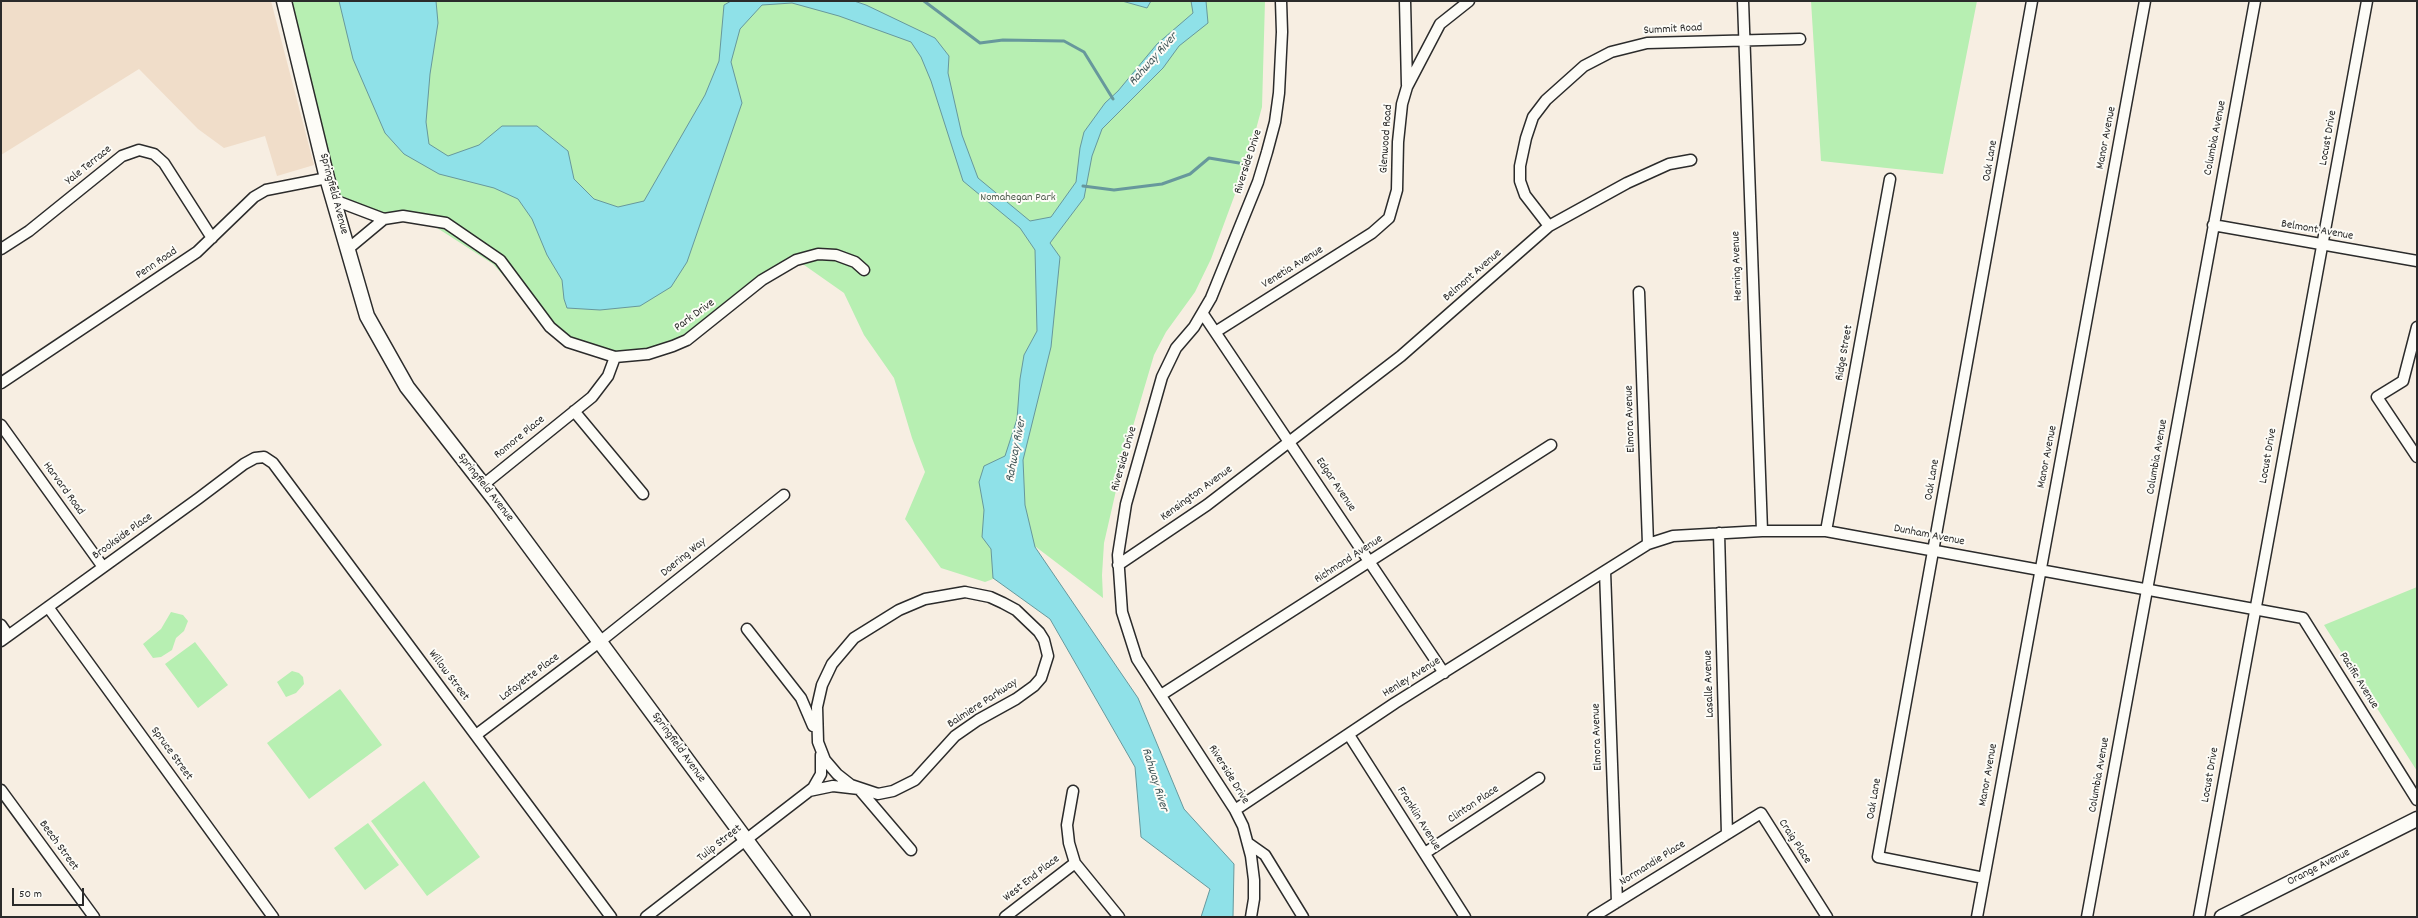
<!DOCTYPE html>
<html>
<head>
<meta charset="utf-8">
<style>
  body { margin:0 }
  #map { position:relative; width:2418px; height:918px; overflow:hidden; background:#f7eee2; font-family:Dekko,sans-serif }
  canvas { display:block }
  .frame { position:absolute; inset:0; border:2px solid #2b2b2b; pointer-events:none }
  .scale { position:absolute; left:12px; top:888px; width:72px; height:18px; box-sizing:border-box; border:2px solid #2b2b2b; border-top:0; padding-left:5px; font-size:12px; line-height:14px; white-space:nowrap; color:#2b2b2b; -webkit-text-stroke:3px #fdfcf7; paint-order:stroke }
</style>
</head>
<body>
<div id="map">
<canvas width="2418" height="918"></canvas>
<div class="frame"></div>
<div class="scale">50 m</div>
</div>
<script>
const c = document.querySelector('canvas').getContext('2d');
c.lineJoin = 'round';
function fill(path, color) { c.fillStyle = color; c.fill(path, 'evenodd'); }
const shape = rows => new Path2D(rows.map(r => 'M' + r).join(''));
function stroke(path, color, width, dash) { c.strokeStyle = color; c.lineWidth = width; c.lineCap = dash ? 'butt' : 'round'; c.setLineDash(dash || []); c.stroke(path); }
function label(font, color, halo, rows, align = 'center') {
  c.font = font + ' Dekko,sans-serif'; c.lineWidth = 4; c.setLineDash([]); c.textBaseline = 'middle'; c.strokeStyle = halo; c.fillStyle = color; for (const [text, x, y, turn = 0] of rows) {
    c.save(); c.translate(x, y); c.rotate((+turn || 0) * Math.PI / 180); c.textAlign = isNaN(turn) ? turn : align; if (halo) c.strokeText(text, 0, 0); c.fillText(text, 0, 0); c.restore();
  }
}
const built = shape([
  [1,1,271,1,314,165,277,176,265,136,224,148,198,129,139,69,1,155]
]);
const green = shape([
  [285,1,1265,1,1262,107,1248,159,1211,259,1195,292,1166,332,1154,355,1123,460,1104,543,1102,575,1103,598,1036,547,993,579,985,582,941,568,905,519,925,472,912,438,894,378,864,335,844,293,797,260,687,340,635,357,568,342,540,316,493,264,431,224,384,219,334,200],
  [1811,1,1977,1,1943,174,1821,161],
  [2417,587,2417,771,2324,625],
  [171,612,183,615,188,621,184,631,176,638,172,650,161,657,153,658,143,644,161,629],
  [195,642,228,685,198,708,165,664],
  [292,671,299,673,303,677,304,684,296,693,286,697,277,682],
  [340,689,382,745,309,799,267,743],
  [424,781,480,857,427,896,371,821],
  [368,823,399,865,365,890,334,848]
]);
const water = shape([
  [339,1,436,1,438,23,430,74,426,122,429,144,448,156,479,145,502,126,537,126,568,151,574,179,594,199,618,207,644,201,705,95,719,61,724,5,731,1,854,1,866,5,935,38,949,56,948,73,962,135,978,178,1030,221,1051,217,1076,182,1080,148,1084,132,1105,103,1118,91,1157,44,1193,13,1191,1,1206,1,1208,23,1179,46,1163,68,1102,129,1092,156,1084,198,1050,243,1060,257,1051,347,1023,460,1025,505,1035,547,1138,698,1184,809,1234,864,1233,917,1201,917,1210,889,1141,837,1135,767,1050,619,993,578,991,549,982,537,984,510,979,482,984,466,1005,456,1017,419,1020,379,1024,355,1037,331,1035,250,1020,228,963,181,931,81,921,57,911,42,839,16,792,3,762,5,740,29,731,62,742,103,687,262,671,287,640,306,600,310,567,308,564,299,562,280,547,255,532,219,518,199,494,188,439,174,404,154,385,133,353,59,339,1],
  [1122,1,1151,1,1147,8,1122,1]
]);
const stream = shape([
  [924,1,980,43,1003,40,1064,41,1084,52,1113,99],
  [1083,186,1114,190,1162,184,1190,174,1209,158,1239,163]
]);
const street = shape([
  [1405,1,1407,85],
  [1743,1,1762,531],
  [334,200,384,219,403,216,446,223,500,260,550,327,568,342,615,357,648,354,673,346,687,340,762,280,796,260,818,254,836,255,855,262,864,270],
  [2213,225,2417,261],
  [1549,226,1525,195,1520,181,1520,166,1526,138,1533,117,1546,100,1584,66,1611,52,1647,43,1800,39],
  [1,249,29,231,122,156,139,150,154,154,164,163,212,238],
  [348,249,384,219],
  [1639,292,1648,544],
  [1203,314,1444,673],
  [2417,327,2403,381,2377,397,2417,457],
  [1217,331,1372,233,1389,218,1397,190,1398,142,1402,104,1407,87,1440,24,1469,1],
  [1,383,197,252,254,197,266,190,327,178],
  [574,411,643,494],
  [1,425,103,567],
  [483,485,592,397,608,376,615,357],
  [1826,531,1890,179],
  [1719,533,1727,834],
  [1118,565,1207,505,1401,356,1549,226,1627,183,1669,164,1691,160],
  [1605,571,1617,902],
  [965,592,990,597,1003,603,1016,610,1039,632,1044,640,1048,656,1041,678,1034,686,1016,699,978,720,955,736,915,780,893,791,878,794,851,785,837,774,825,760,818,742,817,707,822,685,832,664,854,638,899,610,925,599,965,592],
  [48,607,273,917],
  [1,625,8,635],
  [747,629,801,698,813,726],
  [1,641,199,498,244,464,255,458,264,457,273,463,611,917],
  [1161,695,1551,445],
  [476,735,602,640,784,495],
  [1349,735,1465,917],
  [1,790,94,917],
  [809,791,833,786,859,789,911,850],
  [1073,791,1067,825,1069,843,1075,863,1119,917],
  [1235,810,1395,703,1648,544,1673,536,1762,531,1826,531,2303,618,2417,800],
  [1248,843,1265,855,1303,917],
  [1425,853,1539,778],
  [1984,878,1878,857,2032,1],
  [646,917,813,788,821,774,821,755],
  [1005,917,1075,863],
  [1251,917,1254,899,1254,880,1251,856,1243,826,1235,810,1137,659,1122,612,1118,555,1126,504,1162,377,1176,348,1194,327,1211,298,1258,182,1267,152,1275,122,1279,93,1282,32,1281,1],
  [1593,917,1761,813,1827,917],
  [1977,917,2145,1],
  [2087,917,2255,1],
  [2199,917,2367,1]
]);
const secondary = shape([
  [284,1,327,178,367,316,407,387,495,500,803,917],
  [2222,917,2417,819]
]);
const streetNames = [
  ["Summit Road",1673,30,-3],
  ["Manor Avenue",2107,138,-79],
  ["Columbia Avenue",2216,138,-79],
  ["Locust Drive",2329,138,-80],
  ["Glenwood Road",1387,139,-86],
  ["Oak Lane",1991,161,-80],
  ["Riverside Drive",1249,162,-72],
  ["Yale Terrace",89,166,-39],
  ["Springfield Avenue",333,194,75],
  ["Belmont Avenue",2317,231,10],
  ["Penn Road",157,264,-34],
  ["Herning Avenue",1738,266,-92],
  ["Venetia Avenue",1293,268,-32],
  ["Belmont Avenue",1473,276,-41],
  ["Park Drive",695,316,-36],
  ["Ridge Street",1845,353,-80],
  ["Elmora Avenue",1631,419,-92],
  ["Romore Place",520,438,-39],
  ["Locust Drive",2269,456,-80],
  ["Manor Avenue",2048,457,-79],
  ["Columbia Avenue",2158,457,-80],
  ["Riverside Drive",1125,459,-74],
  ["Oak Lane",1933,480,-80],
  ["Edgar Avenue",1335,485,56],
  ["Springfield Avenue",485,488,52],
  ["Harvard Road",63,489,54],
  ["Kensington Avenue",1197,494,-36],
  ["Dunham Avenue",1929,536,11],
  ["Brookside Place",123,537,-36],
  ["Doering Way",684,558,-39],
  ["Richmond Avenue",1349,560,-33],
  ["Willow Street",448,676,53],
  ["Lafayette Place",530,678,-37],
  ["Henley Avenue",1412,678,-32],
  ["Pacific Avenue",2358,681,58],
  ["Lasalle Avenue",1710,684,-92],
  ["Balmiere Parkway",983,704,-33],
  ["Elmora Avenue",1598,737,-92],
  ["Springfield Avenue",678,748,54],
  ["Spruce Street",171,754,54],
  ["Riverside Drive",1228,775,58],
  ["Manor Avenue",1989,775,-80],
  ["Columbia Avenue",2100,775,-80],
  ["Locust Drive",2211,775,-80],
  ["Oak Lane",1875,799,-80],
  ["Clinton Place",1474,805,-34],
  ["Franklin Avenue",1418,819,58],
  ["Craig Place",1794,842,57],
  ["Tulip Street",720,844,-38],
  ["Beech Street",58,846,54],
  ["Normandie Place",1653,864,-32],
  ["Orange Avenue",2319,868,-27],
  ["West End Place",1032,879,-38]
];
const parkNames = [
  ["Nomahegan Park",1018,198]
];
const waterNames = [
  ["Rahway River",1154,60,-48],
  ["Rahway River",1017,450,-79],
  ["Rahway River",1154,780,73]
];
fill(built, '#f0ddc9');
fill(green, '#b7efb2');
fill(water, '#8fe1e8');
stroke(water, '#67989c', 1);
stroke(stream, '#67989c', 3);
stroke(street, '#2b2b2b', 13);
stroke(secondary, '#2b2b2b', 17);
stroke(street, '#fdfcf7', 10);
stroke(secondary, '#fdfcf7', 14);
label('12px', '#2b2b2b', '#fdfcf7', streetNames);
label('12px', '#4e5c4d', '#fdfcf7', parkNames);
label('italic 13px', '#44585a', '#fdfcf7', waterNames);
</script>
</body>
</html>
